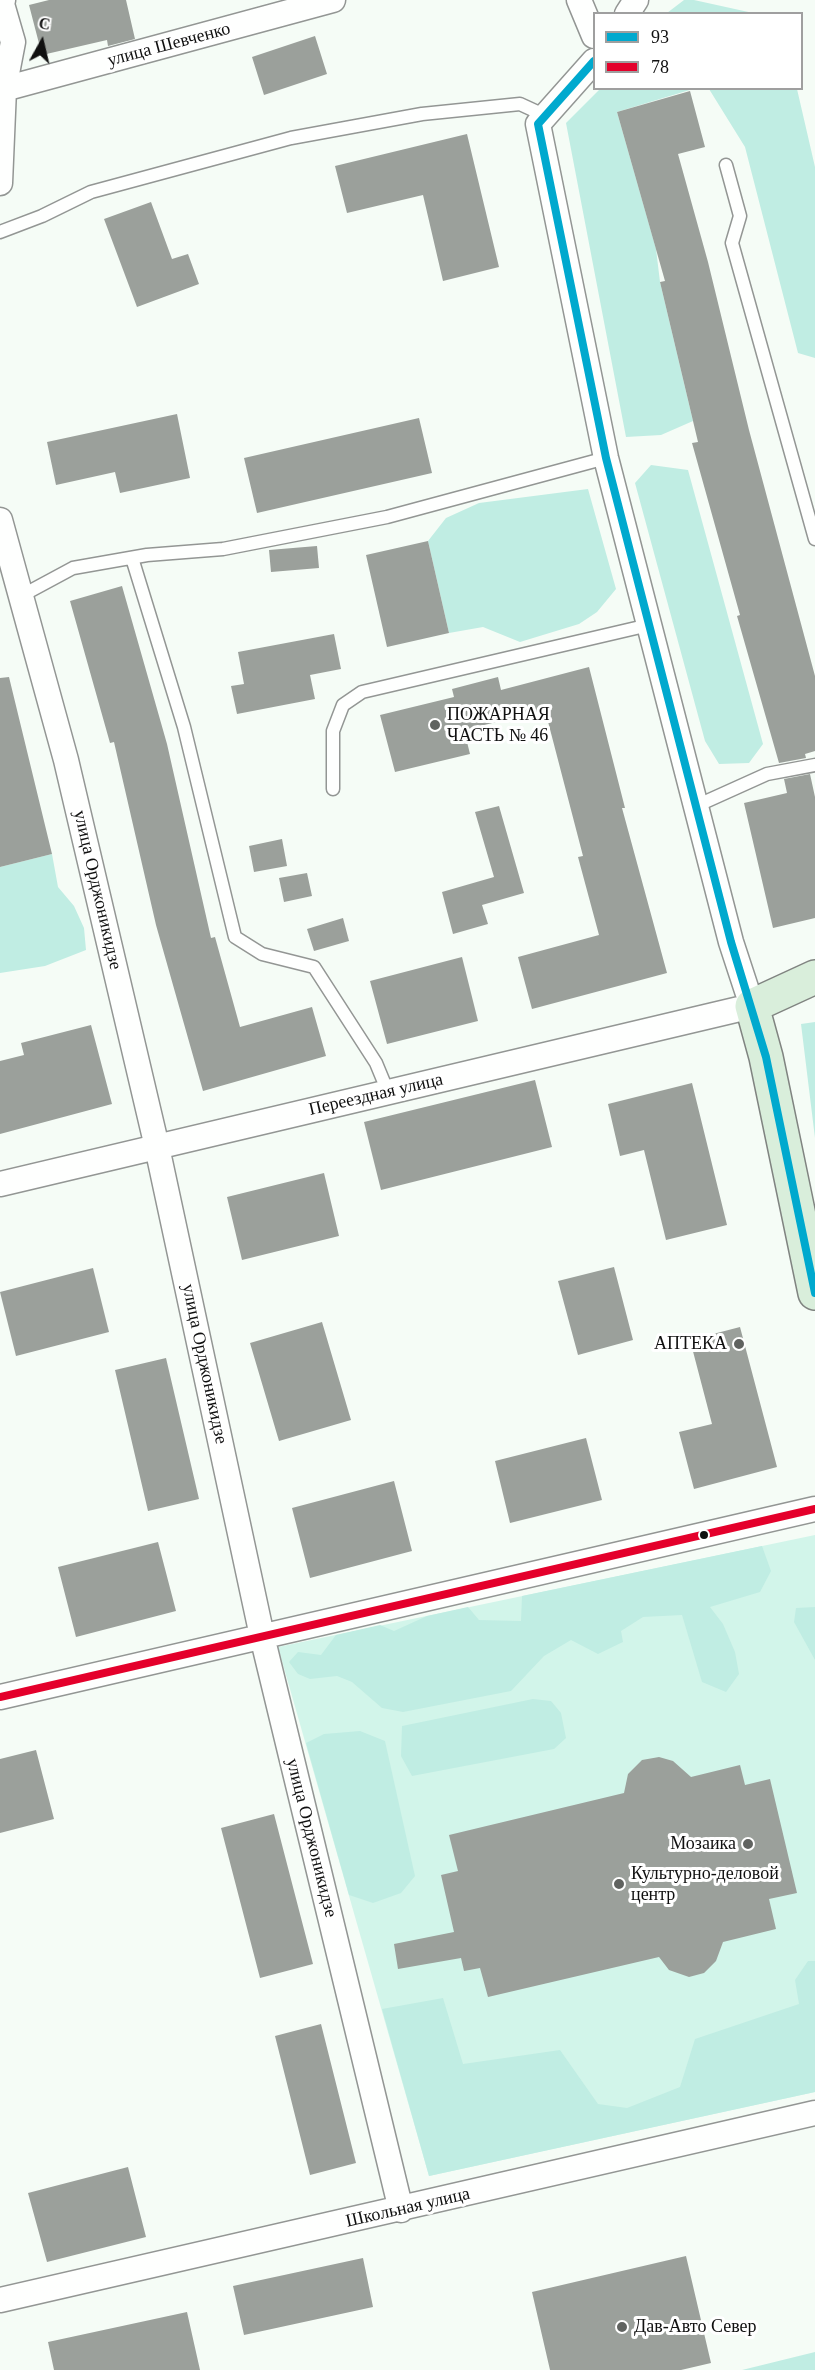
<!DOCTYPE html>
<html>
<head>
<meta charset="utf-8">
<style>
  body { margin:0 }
  #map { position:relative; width:815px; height:2370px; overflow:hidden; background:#f5fcf6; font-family:"Times New Roman",serif }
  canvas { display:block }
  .legend { position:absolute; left:593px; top:12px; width:210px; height:78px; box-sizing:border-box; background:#fff; border:2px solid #9f9f9f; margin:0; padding:8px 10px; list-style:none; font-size:18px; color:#101010 }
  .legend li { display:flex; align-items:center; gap:12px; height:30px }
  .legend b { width:30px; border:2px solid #9f9f9f }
  .north { position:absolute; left:12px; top:12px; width:60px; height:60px; -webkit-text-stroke:4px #fff; paint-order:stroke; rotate:8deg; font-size:16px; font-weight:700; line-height:24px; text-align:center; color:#101010 }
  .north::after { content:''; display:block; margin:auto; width:21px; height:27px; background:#101010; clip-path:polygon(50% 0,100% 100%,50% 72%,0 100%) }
</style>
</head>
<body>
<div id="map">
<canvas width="815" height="2370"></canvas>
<ul class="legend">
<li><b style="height:8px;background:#00a9ce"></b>93</li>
<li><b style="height:8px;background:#e4002b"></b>78</li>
</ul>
<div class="north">С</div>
</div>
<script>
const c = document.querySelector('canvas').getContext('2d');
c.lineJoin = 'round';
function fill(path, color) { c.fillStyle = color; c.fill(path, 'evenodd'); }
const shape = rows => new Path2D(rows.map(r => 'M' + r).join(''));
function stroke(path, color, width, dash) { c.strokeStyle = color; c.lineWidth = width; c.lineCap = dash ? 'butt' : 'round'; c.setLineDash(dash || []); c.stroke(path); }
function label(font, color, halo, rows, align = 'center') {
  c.font = font + ' "Times New Roman",serif'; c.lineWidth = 6; c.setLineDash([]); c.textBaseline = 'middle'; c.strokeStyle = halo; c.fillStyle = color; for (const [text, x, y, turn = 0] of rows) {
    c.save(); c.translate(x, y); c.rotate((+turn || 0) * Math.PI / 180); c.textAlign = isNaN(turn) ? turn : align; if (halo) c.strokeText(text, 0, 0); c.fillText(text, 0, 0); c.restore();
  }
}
const green = shape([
  [815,1535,815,2092,429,2176,278,1647]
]);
const forest = shape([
  [684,0,694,0,753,13,667,13],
  [600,89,693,89,617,112,656,249,660,282,693,421,661,435,626,437,566,123],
  [709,89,797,89,815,167,815,358,798,353,745,147],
  [651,465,688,470,763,744,749,763,719,764,705,741,635,483],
  [588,489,616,589,597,612,579,624,520,642,483,627,449,633,428,541,446,518,479,503],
  [52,854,58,887,74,906,84,928,86,950,45,966,0,973,0,867],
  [815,1022,815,1138,801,1024],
  [762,1546,771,1571,760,1592,710,1607,723,1624,735,1652,739,1674,726,1692,702,1682,682,1615,643,1617,621,1631,623,1642,598,1654,571,1640,544,1656,511,1691,403,1712,382,1708,352,1682,337,1676,310,1679,298,1674,289,1662,298,1652,321,1655,336,1635,380,1625,394,1631,427,1616,468,1607,479,1620,521,1621,522,1596],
  [815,1607,815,1660,794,1622,796,1608],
  [533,1699,551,1701,561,1713,566,1738,554,1749,412,1776,401,1756,402,1726],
  [360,1731,385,1741,415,1876,401,1893,373,1903,349,1895,306,1743,324,1734],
  [808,1961,815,1961,815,2092,429,2176,382,2009,443,1998,463,2064,560,2050,598,2104,627,2108,680,2087,695,2039,799,2004,795,1980],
  [815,2352,815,2370,742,2370]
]);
const building = shape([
  [49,0,126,0,135,39,108,46,107,40,42,55,29,5],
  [315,36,327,74,264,95,252,57],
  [690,91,705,147,678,154,708,262,749,430,815,676,815,751,805,754,806,758,779,763,737,616,740,615,692,443,698,442,660,282,665,281,617,112],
  [467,134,499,267,443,281,423,195,347,213,335,166],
  [151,202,172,259,188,254,199,284,137,307,104,219],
  [177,414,190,478,120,493,115,472,56,485,47,442],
  [419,418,432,473,257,513,244,458],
  [428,541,449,633,387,647,366,555],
  [317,546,319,568,271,572,269,550],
  [122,586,167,744,211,938,215,937,240,1027,312,1007,326,1056,203,1091,156,925,114,742,110,743,70,601],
  [334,634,341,669,310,675,315,699,237,714,231,686,244,684,238,652],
  [589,667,625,808,622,808,667,973,532,1009,518,957,599,935,578,857,583,856,545,710,464,730,470,754,395,772,380,715,454,697,452,689,498,677,501,690],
  [9,677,52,854,0,867,0,678],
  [810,774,815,797,815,918,773,928,744,803,787,793,784,779],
  [499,806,524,893,482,905,488,924,453,934,442,892,494,877,475,812],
  [282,839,287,866,254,872,249,846],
  [307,873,312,896,284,902,279,878],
  [343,918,349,941,314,951,307,929],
  [462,957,478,1021,387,1044,370,981],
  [91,1025,112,1104,0,1134,0,1061,24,1055,21,1043],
  [535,1080,552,1147,381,1190,364,1122],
  [692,1083,727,1225,666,1240,644,1150,620,1156,608,1104],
  [324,1173,339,1236,242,1260,227,1197],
  [614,1267,633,1340,578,1355,558,1281],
  [93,1268,109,1332,16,1356,0,1292],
  [322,1322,351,1420,279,1441,250,1343],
  [740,1327,777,1467,694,1489,679,1432,712,1424,690,1340],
  [166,1358,199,1499,148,1511,115,1370],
  [586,1438,602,1500,510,1523,495,1461],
  [394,1481,412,1551,310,1578,292,1508],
  [158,1542,176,1611,76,1637,58,1567],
  [36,1750,54,1819,0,1833,0,1759],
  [659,1757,673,1761,691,1777,740,1765,745,1785,770,1779,797,1893,769,1899,776,1929,723,1942,716,1961,704,1973,689,1977,669,1970,659,1957,488,1997,480,1968,464,1971,461,1958,398,1969,394,1944,454,1932,441,1875,458,1871,449,1835,624,1793,628,1774,642,1760],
  [274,1814,313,1964,260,1978,221,1828],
  [321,2024,356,2163,310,2175,275,2036],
  [128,2167,146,2237,47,2262,28,2193],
  [686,2256,711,2363,681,2370,550,2370,532,2292],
  [363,2258,373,2307,244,2335,233,2286],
  [187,2312,200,2370,54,2370,48,2342]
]);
const lane = shape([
  [726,165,740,216,732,243,815,539],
  [0,232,42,216,91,192,291,138,422,114,520,104,546,116],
  [132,558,184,727,235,937,262,954,314,967,376,1063,388,1092],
  [21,596,73,568,147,555,223,549,387,517,606,458],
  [333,789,333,731,343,705,362,692,649,625],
  [696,806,767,774,815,765]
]);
const street = shape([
  [579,0,594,36],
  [627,14,636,0],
  [4,89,333,0],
  [0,183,4,89,13,42,2,4,3,0],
  [0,520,66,760,157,1147,262,1636,401,2210],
  [0,1184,752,1006,731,942,606,458,538,124,594,61],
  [0,1697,815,1509],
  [0,2300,815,2113]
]);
const primary = shape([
  [815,977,752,1006,766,1057,815,1293]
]);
const bus1 = shape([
  [594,61,538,124,606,458,731,942,766,1057,815,1293]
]);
const bus2 = shape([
  [0,1697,815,1509]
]);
const markers = [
  [435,725,6,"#606360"],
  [739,1344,6,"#606360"],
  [704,1535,5,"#101010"],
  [748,1844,6,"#606360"],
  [619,1884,6,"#606360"],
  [622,2327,6,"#606360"]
];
const streetNames = [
  ["улица Шевченко",169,45,-15],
  ["улица Орджоникидзе",97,890,77],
  ["Переездная улица",376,1095,-13],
  ["улица Орджоникидзе",204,1364,78],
  ["улица Орджоникидзе",311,1838,76],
  ["Школьная улица",408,2208,-13]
];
const poiNames = [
  ["ПОЖАРНАЯ",447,715],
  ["ЧАСТЬ № 46",447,736],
  ["АПТЕКА",727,1344,"right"],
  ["Мозаика",736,1844,"right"],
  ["Культурно-деловой",631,1874],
  ["центр",631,1895],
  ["Дав-Авто Север",634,2327]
];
fill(green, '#d2f5ea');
fill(forest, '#c0ede3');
fill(building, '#9ba09b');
stroke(lane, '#939694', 15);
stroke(street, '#939694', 27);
stroke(primary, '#808481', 36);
stroke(lane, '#fefffe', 12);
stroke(street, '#fefffe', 24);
stroke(primary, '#d9eedb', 33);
stroke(bus1, '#00a9ce', 8);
stroke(bus2, '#e4002b', 8);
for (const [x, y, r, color] of markers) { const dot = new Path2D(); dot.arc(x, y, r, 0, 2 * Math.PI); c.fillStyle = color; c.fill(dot); stroke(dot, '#fff', 2); }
label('18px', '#101010', '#fff', streetNames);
label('18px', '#101010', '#fff', poiNames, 'left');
</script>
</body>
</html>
